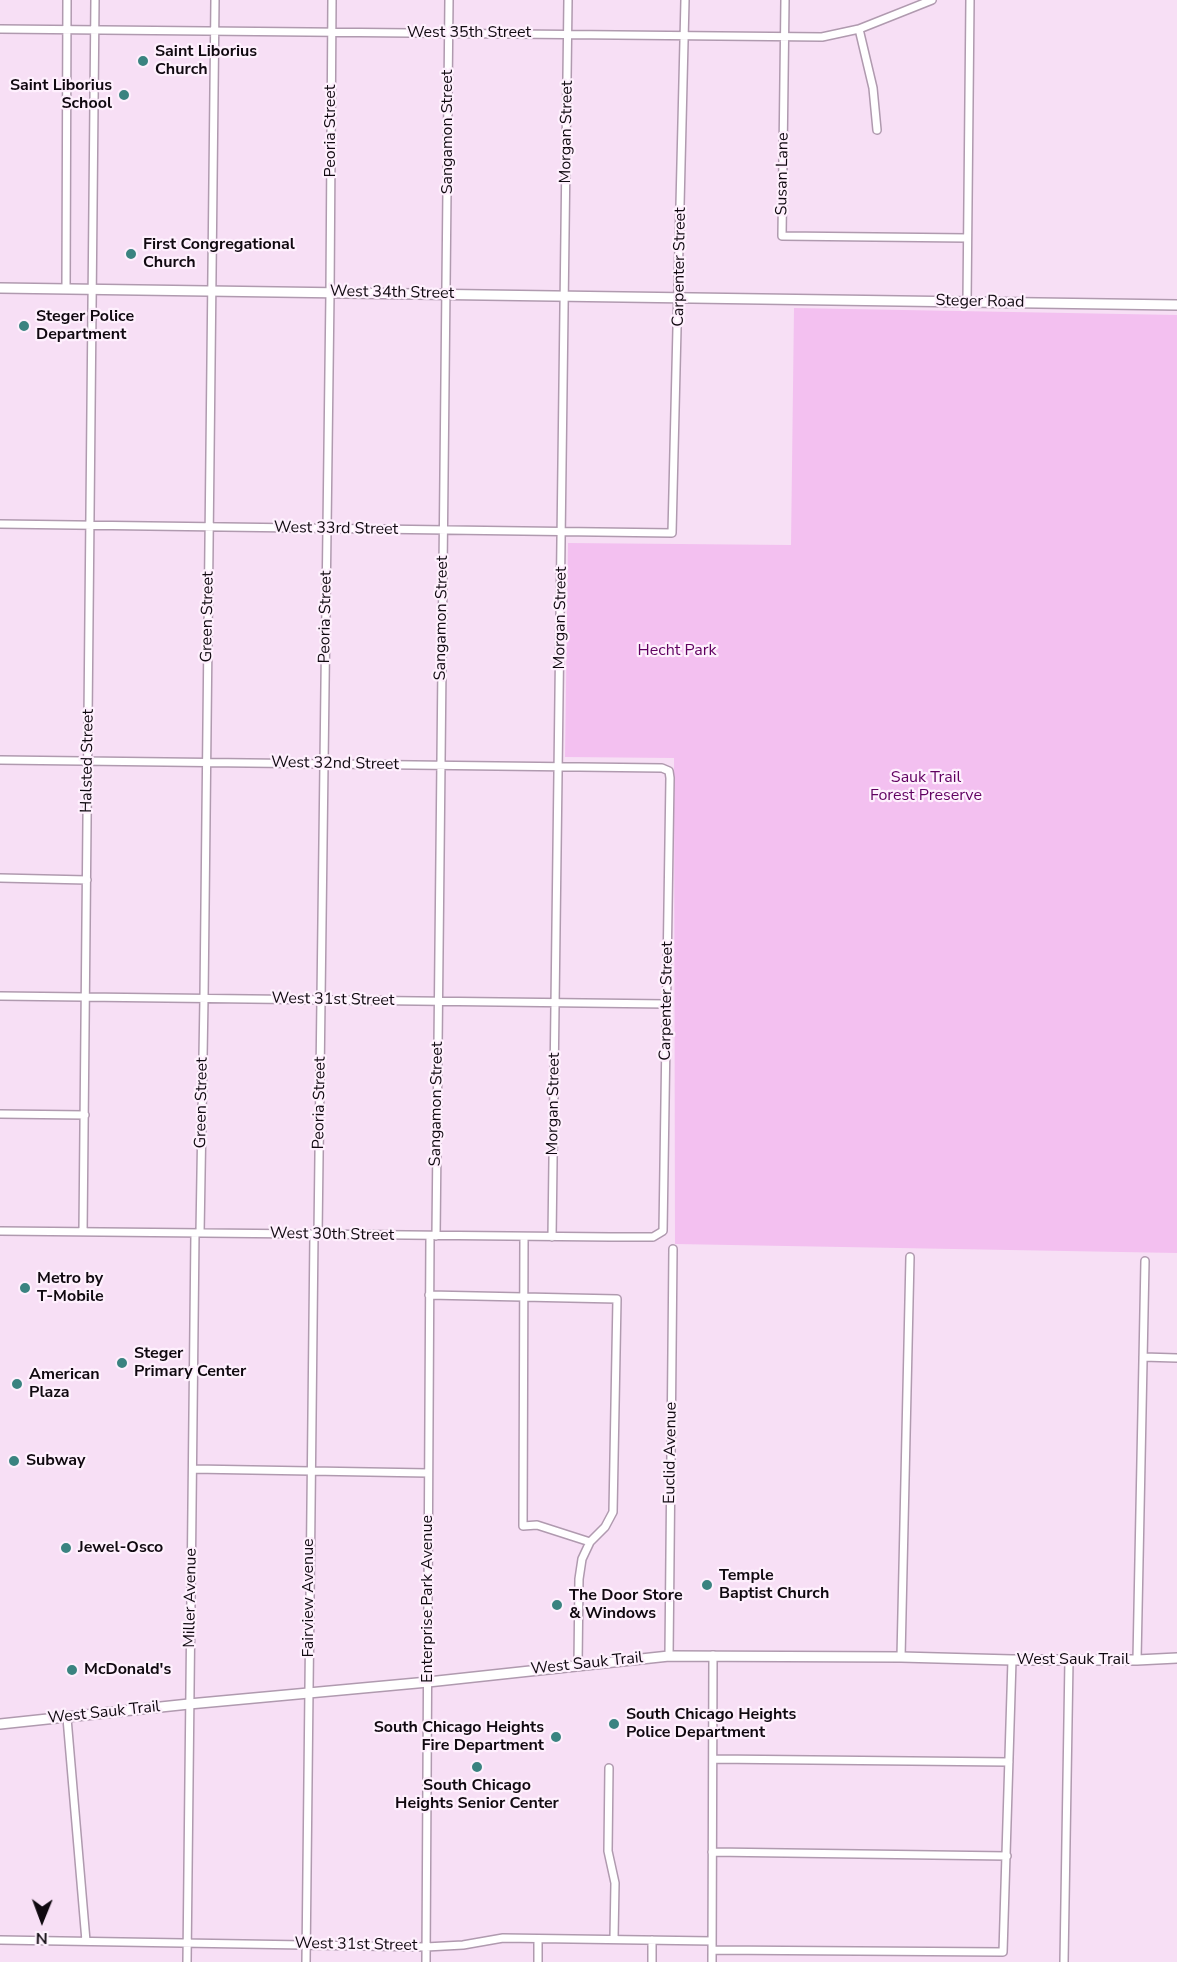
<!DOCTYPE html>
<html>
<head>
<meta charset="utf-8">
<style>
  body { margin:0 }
  #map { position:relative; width:1177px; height:1962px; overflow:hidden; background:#f7dff5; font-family:"Nunito Sans",sans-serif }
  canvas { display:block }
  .north { position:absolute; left:12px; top:1890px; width:60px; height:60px; -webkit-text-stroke:4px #fef0fd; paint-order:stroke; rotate:181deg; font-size:16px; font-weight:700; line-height:24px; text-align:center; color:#100910 }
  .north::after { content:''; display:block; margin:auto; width:21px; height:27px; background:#100910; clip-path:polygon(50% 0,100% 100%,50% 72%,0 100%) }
</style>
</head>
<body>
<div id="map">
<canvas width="1177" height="1962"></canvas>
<div class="north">N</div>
</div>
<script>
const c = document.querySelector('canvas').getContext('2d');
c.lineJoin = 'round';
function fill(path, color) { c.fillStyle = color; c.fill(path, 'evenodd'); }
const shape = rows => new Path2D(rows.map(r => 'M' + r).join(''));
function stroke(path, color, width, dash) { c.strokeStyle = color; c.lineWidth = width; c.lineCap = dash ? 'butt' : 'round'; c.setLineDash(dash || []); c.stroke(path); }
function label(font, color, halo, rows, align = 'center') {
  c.font = font + ' "Nunito Sans",sans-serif'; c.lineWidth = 4.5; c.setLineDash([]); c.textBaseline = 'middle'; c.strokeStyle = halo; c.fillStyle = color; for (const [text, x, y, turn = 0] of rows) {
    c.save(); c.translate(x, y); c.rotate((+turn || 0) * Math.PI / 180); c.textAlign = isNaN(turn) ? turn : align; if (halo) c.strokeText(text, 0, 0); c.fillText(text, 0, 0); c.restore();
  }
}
const green = shape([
  [794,308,1177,315,1177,1253,675,1244,674,758,565,757,568,543,791,545]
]);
const street = shape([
  [785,0,782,236,967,238],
  [0,29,822,37,859,29,932,0],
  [859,29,873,88,877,130],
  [66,289,67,0],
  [967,302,970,0],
  [0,524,672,533,685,0],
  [0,760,662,768,669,771,670,778,663,1231,653,1237,611,1237,0,1231],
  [0,878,87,880],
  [0,996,667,1004],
  [0,1114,85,1115],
  [83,1232,95,0],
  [200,1233,204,998,215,0],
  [318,1234,330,293,332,0],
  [436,1236,449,0],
  [524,1237,523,1526,537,1525,590,1542],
  [552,1237,568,0],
  [429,1295,617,1299,613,1512,605,1527,590,1542,582,1559,579,1579,578,1665],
  [1143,1357,1177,1358],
  [193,1469,428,1473],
  [669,1656,673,1249],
  [901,1657,910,1257],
  [1137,1660,1145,1261],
  [67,1718,86,1941],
  [713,1759,1009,1762],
  [609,1768,608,1851,615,1883,614,1938],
  [712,1852,1007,1856],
  [0,1940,426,1947,463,1945,503,1938,712,1941],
  [712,1950,1003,1952,1012,1660],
  [187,1962,195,1233],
  [306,1962,314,1234],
  [426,1962,430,1236],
  [538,1962,538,1939],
  [652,1962,652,1940],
  [712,1962,713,1655],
  [1064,1962,1069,1660]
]);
const secondary = shape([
  [0,288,1177,305],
  [0,1724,189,1704,428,1682,669,1656,901,1657,1012,1660,1137,1660,1177,1658]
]);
const markers = [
  [143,61,6,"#3a8380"],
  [124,95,6,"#3a8380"],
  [131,254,6,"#3a8380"],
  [24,326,6,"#3a8380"],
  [25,1288,6,"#3a8380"],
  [122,1363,6,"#3a8380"],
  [17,1384,6,"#3a8380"],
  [14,1461,6,"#3a8380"],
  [66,1548,6,"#3a8380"],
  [707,1585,6,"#3a8380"],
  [557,1605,6,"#3a8380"],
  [72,1670,6,"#3a8380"],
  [614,1724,6,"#3a8380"],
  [556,1737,6,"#3a8380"],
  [477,1767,6,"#3a8380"]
];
const streetNames = [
  ["West 35th Street",469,33],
  ["Peoria Street",331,131,-90],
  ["Sangamon Street",448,132,-90],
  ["Morgan Street",567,132,-89],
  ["Susan Lane",783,174,-89],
  ["Carpenter Street",680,267,-89],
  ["West 34th Street",392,293,1],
  ["Steger Road",980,302,1],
  ["West 33rd Street",336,529,1],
  ["Green Street",208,617,-89],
  ["Peoria Street",326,617,-89],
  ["Sangamon Street",442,618,-89],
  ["Morgan Street",561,618,-89],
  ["Halsted Street",88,761,-89],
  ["West 32nd Street",335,764,1],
  ["West 31st Street",333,1000,1],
  ["Carpenter Street",667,1001,-89],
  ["Green Street",202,1103,-89],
  ["Peoria Street",320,1103,-89],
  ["Sangamon Street",437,1104,-89],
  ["Morgan Street",554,1104,-89],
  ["West 30th Street",332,1235,1],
  ["Euclid Avenue",671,1453,-89],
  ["Miller Avenue",191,1598,-89],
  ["Fairview Avenue",309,1598,-90],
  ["Enterprise Park Avenue",428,1599,-90],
  ["West Sauk Trail",1073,1660],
  ["West Sauk Trail",587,1664,-6],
  ["West Sauk Trail",104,1713,-6],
  ["West 31st Street",356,1945,1]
];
const poiNames = [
  ["Saint Liborius",155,52],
  ["Church",155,70],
  ["Saint Liborius",112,86,"right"],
  ["School",112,104,"right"],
  ["First Congregational",143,245],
  ["Church",143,263],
  ["Steger Police",36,317],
  ["Department",36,335],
  ["Metro by",37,1279],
  ["T-Mobile",37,1297],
  ["Steger",134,1354],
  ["Primary Center",134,1372],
  ["American",29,1375],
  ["Plaza",29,1393],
  ["Subway",26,1461],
  ["Jewel-Osco",78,1548],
  ["Temple",719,1576],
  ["Baptist Church",719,1594],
  ["The Door Store",569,1596],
  ["& Windows",569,1614],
  ["McDonald's",84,1670],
  ["South Chicago Heights",626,1715],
  ["Police Department",626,1733],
  ["South Chicago Heights",544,1728,"right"],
  ["Fire Department",544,1746,"right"],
  ["South Chicago",477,1786,"center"],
  ["Heights Senior Center",477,1804,"center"]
];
const parkNames = [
  ["Hecht Park",677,651],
  ["Sauk Trail",926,778],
  ["Forest Preserve",926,796]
];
fill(green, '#f3c0f0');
stroke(street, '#b09aaf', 10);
stroke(secondary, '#b09aaf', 12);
stroke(street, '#fff', 7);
stroke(secondary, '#fff', 9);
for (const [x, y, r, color] of markers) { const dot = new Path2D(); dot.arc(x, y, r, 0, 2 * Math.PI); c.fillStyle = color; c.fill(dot); stroke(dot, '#fef0fd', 2); }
label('16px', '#100910', '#fef0fd', streetNames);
label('bold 16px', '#100910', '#fef0fd', poiNames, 'left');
label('16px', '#600060', '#fef0fd', parkNames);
</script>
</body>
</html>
